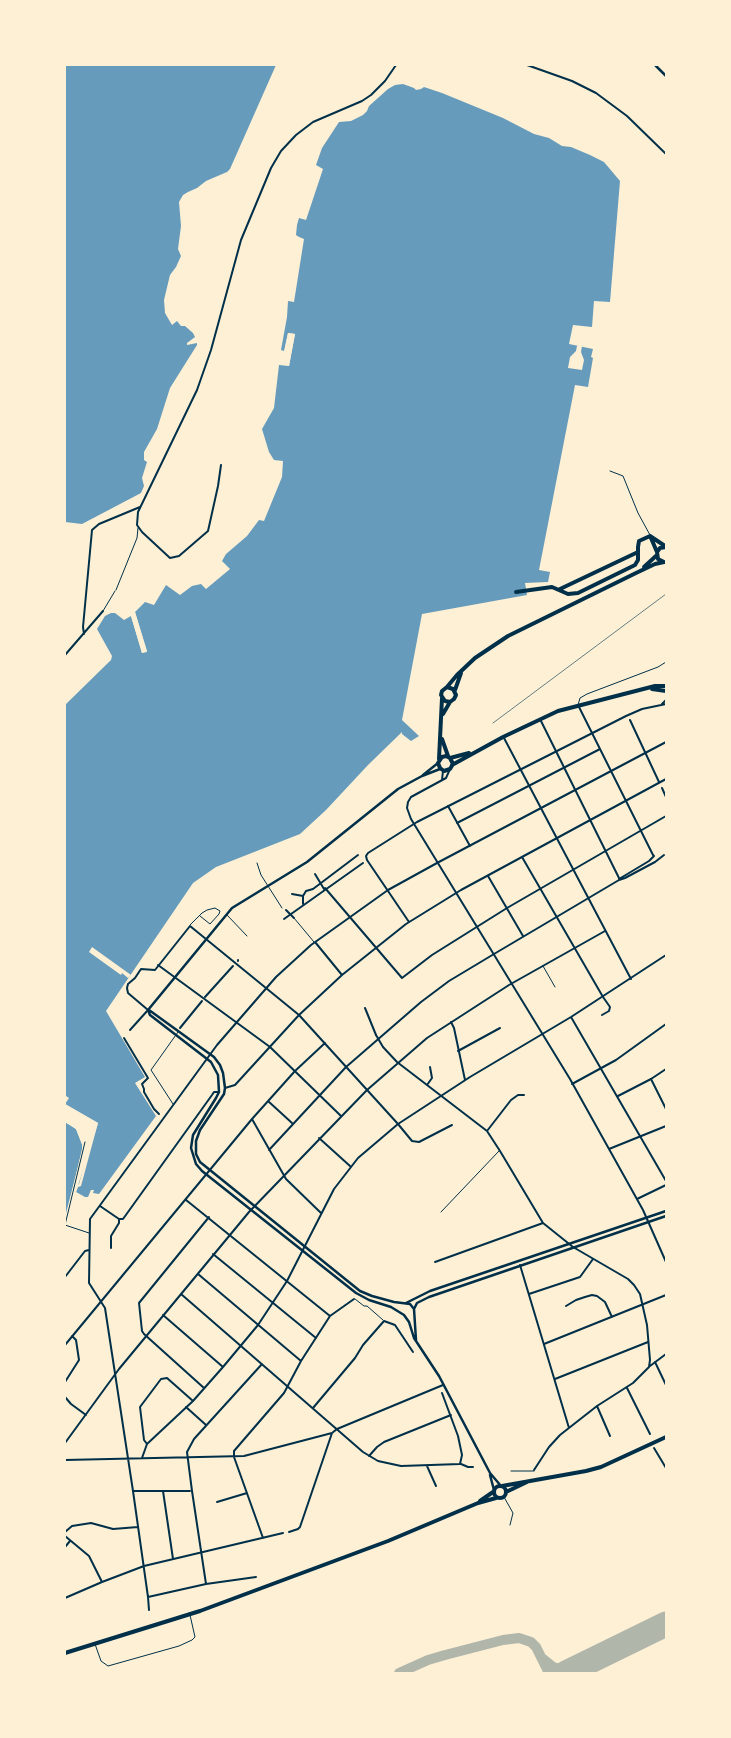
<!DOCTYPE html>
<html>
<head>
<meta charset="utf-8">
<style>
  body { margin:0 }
  #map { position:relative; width:731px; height:1738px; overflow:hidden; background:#fdf0d5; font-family:Poppins,sans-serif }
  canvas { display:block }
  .frame { position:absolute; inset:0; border:66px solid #fdf0d5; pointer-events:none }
</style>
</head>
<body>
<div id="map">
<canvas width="731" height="1738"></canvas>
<div class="frame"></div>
</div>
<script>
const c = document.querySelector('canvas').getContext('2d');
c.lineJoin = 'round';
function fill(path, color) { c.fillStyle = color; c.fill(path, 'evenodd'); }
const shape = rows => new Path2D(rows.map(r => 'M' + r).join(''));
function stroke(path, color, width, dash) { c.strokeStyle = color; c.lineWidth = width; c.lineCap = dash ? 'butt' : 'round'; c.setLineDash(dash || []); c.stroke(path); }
const water = shape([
  [65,65,276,65,230,169,227,172,206,181,197,188,188,192,183,195,179,202,181,226,178,249,181,256,176,267,170,275,164,300,165,313,172,325,177,321,181,326,185,326,193,333,195,337,187,343,187,345,197,343,197,345,170,388,157,429,144,452,144,460,147,462,142,478,144,486,141,493,82,524,65,522],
  [403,84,414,88,416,90,421,89,424,87,442,93,503,118,534,134,549,138,562,146,571,147,590,155,604,162,620,181,610,302,594,301,592,327,573,325,569,344,593,349,591,357,593,358,588,387,575,385,539,570,550,572,548,582,525,583,527,595,422,614,402,720,419,736,411,741,402,734,402,732,368,765,326,810,300,834,216,867,193,883,106,1011,145,1077,135,1083,156,1116,99,1194,93,1193,94,1190,91,1190,88,1197,85,1197,76,1192,98,1123,65,1104,69,1098,66,1096,65,1097,65,705,111,660,112,656,97,629,105,616,111,613,115,613,124,620,131,616,142,653,147,651,135,612,145,602,154,605,166,585,180,595,192,586,201,584,206,589,230,569,222,561,226,554,247,536,259,520,264,521,282,477,283,461,274,460,269,452,262,429,274,408,279,365,289,366,295,334,288,333,284,351,281,350,287,317,288,301,294,302,304,239,299,237,296,235,297,225,299,218,306,220,323,169,316,165,322,148,339,122,351,121,363,115,367,111,369,106,388,89,395,85],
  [65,1122,76,1129,83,1147,65,1217]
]);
const pier = shape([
  [288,333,295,334,289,366,282,364,282,362,287,363,292,336,290,336,287,351,284,353],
  [577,346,582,346,581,352,584,360,582,370,568,368,570,357,576,351],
  [135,612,147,652,142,653,131,616,133,614,144,650,133,614],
  [92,947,131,975,128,978,122,973,121,975,89,952],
  [65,1104,98,1123,81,1186,78,1187,76,1192,72,1192,82,1149,82,1144,76,1129,65,1122,65,1119,78,1127,85,1144,85,1150,76,1186,79,1184,95,1124,65,1107]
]);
const taxiway = shape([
  [543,1659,553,1667,564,1670,575,1669],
  [399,1673,428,1660,445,1655,503,1640,519,1638,531,1642,536,1647,549,1673]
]);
const runway = shape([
  [566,1673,666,1624]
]);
const service = shape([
  [610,471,623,476,638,513,650,535],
  [116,590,137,538,138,528],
  [103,611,115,591],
  [578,705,580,698,587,694,658,667,666,662],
  [257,863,261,875,282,908],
  [227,915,247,936],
  [294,918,314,942],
  [190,925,202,913,207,910,215,908,220,911,219,914,210,924,200,916],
  [543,966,555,987],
  [173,1104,151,1070,178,1032],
  [85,1142,65,1225,89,1233],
  [441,1212,499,1151],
  [355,1299,364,1306,367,1306,383,1320],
  [511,1471,534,1471],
  [504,1497,513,1513,510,1525],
  [95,1644,101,1661,108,1666,179,1646,192,1640,195,1637,190,1615]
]);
const pedestrian = shape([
  [315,874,324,889],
  [292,894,303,896,303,904],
  [303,896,306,891,313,889,358,855],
  [286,910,294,918],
  [284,919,363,863],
  [238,961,238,960],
  [205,997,233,966],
  [365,1008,376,1035],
  [180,1028,202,1001],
  [124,1038,148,1078,142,1084,144,1089,144,1092,154,1109,159,1114]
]);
const minor = shape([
  [527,65,572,81,596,93,627,116,666,154],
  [221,465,218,486,208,531,179,556,170,558,142,532,137,525,138,512,197,390,211,350,241,240,271,168,281,151,296,135,313,122,362,101,371,95,385,81,396,65],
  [84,634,83,627,92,530,99,524,140,507],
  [65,655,103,611],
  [662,704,666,700],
  [578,705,653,855,654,856,649,861,619,879],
  [540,719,619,878],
  [630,720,659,782],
  [504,738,631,979],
  [450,769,446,778,411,797,408,802,407,808,411,819,570,1079,643,1210,666,1262],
  [442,780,443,771],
  [662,788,666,797],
  [448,806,470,846],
  [457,823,600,749],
  [522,857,603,997,610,1007,609,1011,602,1015],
  [488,876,523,936],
  [325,888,402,978,432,955,507,908,666,816],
  [409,922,367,860,366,856,368,853,417,822,626,716,642,709,666,704],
  [315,942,342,975],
  [158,965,270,1047,341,1116],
  [571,1017,666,1181],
  [451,1022,454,1028,465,1080],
  [130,1030,148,1010,128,993,127,988,128,984,135,978,141,969,155,970,190,926,299,1015,398,1124,412,1141,419,1142,452,1125],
  [376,1035,383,1047,397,1062,487,1131,500,1151,543,1223,573,1247,628,1279,634,1285,640,1294,647,1325,650,1360,649,1367,633,1383,597,1406,560,1435,549,1447,534,1470],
  [458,1051,500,1028],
  [651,1079,666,1109],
  [572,1084,616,1060,666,1024],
  [427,1085,432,1078,430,1067],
  [225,1088,235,1085,299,1015,342,975,406,924,461,890,666,779],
  [618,1096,651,1079,666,1069],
  [268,1101,292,1123],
  [252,1119,286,1179,321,1213],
  [487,1131,511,1100,518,1095,524,1095],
  [319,1138,350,1166],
  [609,1149,666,1126],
  [269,1150,346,1067,421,1002,449,981,494,954,619,880,625,878,655,862,664,855],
  [637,1199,666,1185],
  [186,1200,330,1316],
  [100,1206,119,1219,123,1219,212,1095,214,1092,218,1092],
  [111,1248,111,1236,119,1223,119,1219],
  [213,1254,316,1338],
  [435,1262,543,1223],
  [520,1265,569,1428],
  [198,1274,301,1361],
  [65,1277,85,1251,89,1250],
  [181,1294,363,1452,378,1461,401,1466,460,1464,462,1455,458,1436,442,1393],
  [529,1294,580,1277,593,1259],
  [566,1306,576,1300,585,1297,592,1295,597,1296,605,1302,612,1317],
  [163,1315,223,1367],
  [544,1344,666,1295],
  [65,1345,252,1119,295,1071,325,1043],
  [655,1362,666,1385],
  [650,1366,666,1354],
  [555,1379,648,1342],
  [65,1382,79,1360,76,1340,72,1336],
  [204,1388,144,1334,142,1331,139,1303,209,1217],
  [627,1388,650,1434],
  [65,1397,71,1404,86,1415],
  [597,1406,610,1436],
  [186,1407,206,1425],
  [313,1408,355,1358,363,1345,384,1321,395,1325,413,1352],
  [65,1443,119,1369,249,1212,367,1090,427,1038,509,985,605,931],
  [147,1444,144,1440,140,1407,161,1379,167,1378,193,1401],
  [654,1448,666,1468],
  [369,1456,377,1447,384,1442,451,1415],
  [142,1458,147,1444,193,1401,223,1367,258,1325,287,1281,334,1189,358,1158,398,1124,470,1077,571,1017,666,955],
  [65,1460,244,1456,332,1433,337,1429,443,1385],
  [461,1464,468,1467,473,1467],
  [427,1466,436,1486],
  [133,1491,190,1491],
  [163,1491,173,1559],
  [217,1502,247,1493],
  [65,1532,72,1526,91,1523,113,1529,138,1527],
  [289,1532,298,1529,300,1527,332,1433],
  [65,1536,89,1556,102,1582],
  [263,1538,234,1457,234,1451,284,1393,301,1361,330,1316,354,1299],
  [65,1547,70,1541],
  [206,1584,192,1491,187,1452,194,1439,262,1364],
  [148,1597,206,1584,256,1577],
  [65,1598,102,1582,144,1566,283,1533],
  [149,1610,148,1597,133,1491,105,1308,89,1283,90,1219,217,1045,276,977,311,945,388,890,437,863,666,742]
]);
const tertiary = shape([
  [655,65,666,76],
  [423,775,438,763],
  [148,1010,150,1015,211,1062,218,1075,219,1092,216,1098,193,1135,191,1148,196,1164,202,1171,356,1293,369,1300,391,1307,404,1315,409,1322,414,1338,439,1376,490,1473,501,1486],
  [148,1010,232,908,307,862,398,789,422,776,440,769],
  [149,1010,214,1057,220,1065,223,1073,225,1088,224,1094,200,1130,196,1141,196,1154,200,1162,360,1291,372,1296,394,1302,410,1304,414,1309],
  [406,1303,430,1291,666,1211],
  [416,1340,414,1309,417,1303,429,1297,666,1216],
  [490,1475,494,1490]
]);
const trunk = shape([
  [650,536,665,546],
  [651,538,657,552],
  [664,562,658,559,657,552,660,548,666,547],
  [644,567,657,555],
  [560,589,638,552],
  [516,592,552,587,568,594,578,593,635,565,638,560,638,547,639,541,650,536],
  [447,687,457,675,475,658,508,636,636,573,655,564,664,562],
  [652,689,666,691],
  [455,690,461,673],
  [443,714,450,702,454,699,456,695,453,689,447,687,442,691,441,695,445,701,450,702],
  [442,739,448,756],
  [450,758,453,764,450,769,444,771,440,768,438,763,442,757,446,756,450,758,469,753],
  [439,759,442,698],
  [452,765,503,737,558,711,655,686,666,686],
  '494 1492a6 6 0 1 1 12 0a6 6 0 1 1-12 0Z',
  [502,1486,586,1471,601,1467,666,1437],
  [506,1492,527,1482],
  [480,1501,493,1492],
  [65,1653,200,1611,388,1541,478,1503,496,1498]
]);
const rail = shape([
  [493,723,666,594]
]);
fill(water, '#669bbc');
fill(pier, '#fdf0d5');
stroke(taxiway, '#b1b6ab', 10);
stroke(runway, '#b1b6ab', 25);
stroke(service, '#003049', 1);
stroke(pedestrian, '#003049', 2);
stroke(minor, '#003049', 2);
stroke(tertiary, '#003049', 2.5);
stroke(trunk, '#003049', 4);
stroke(rail, '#657d81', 1);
</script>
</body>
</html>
